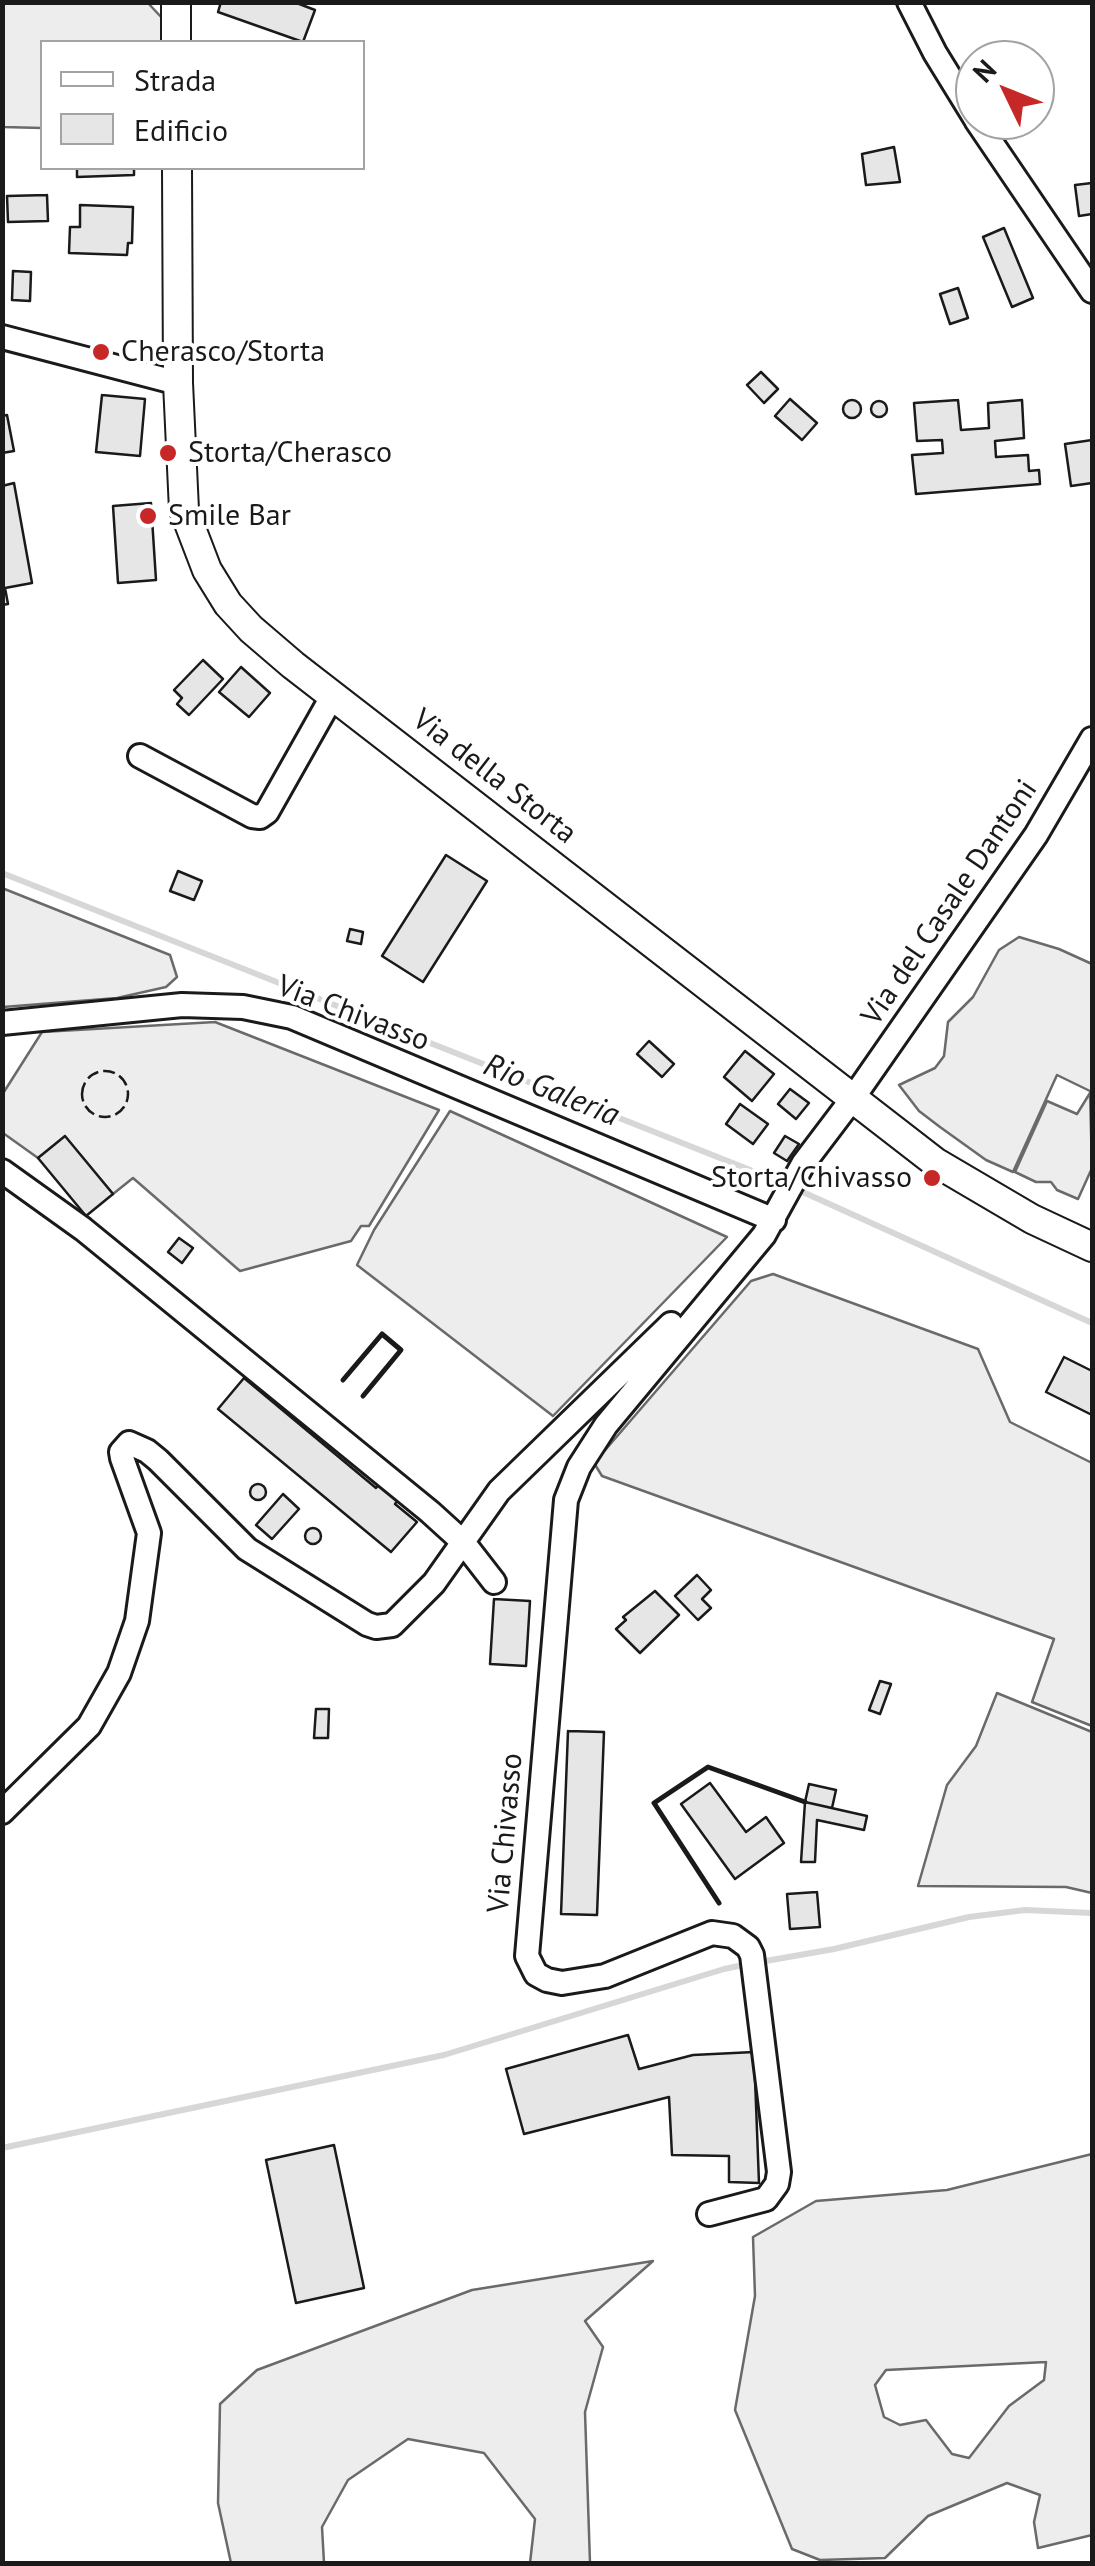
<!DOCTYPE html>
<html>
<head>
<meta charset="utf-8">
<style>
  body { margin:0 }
  #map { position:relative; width:1095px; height:2566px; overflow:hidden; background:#fff; font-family:"PT Sans",sans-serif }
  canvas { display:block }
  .frame { position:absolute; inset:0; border:5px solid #1a1a1a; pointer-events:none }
  .legend { position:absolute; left:40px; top:40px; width:325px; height:130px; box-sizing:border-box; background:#fff; border:2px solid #a3a3a3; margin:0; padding:12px 18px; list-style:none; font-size:30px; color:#1a1a1a }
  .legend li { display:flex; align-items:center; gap:20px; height:50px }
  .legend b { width:50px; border:2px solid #a3a3a3 }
  .north { position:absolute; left:955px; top:40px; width:100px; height:100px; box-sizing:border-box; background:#fff; border:2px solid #a3a3a3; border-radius:50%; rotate:313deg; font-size:28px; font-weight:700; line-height:40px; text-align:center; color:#1a1a1a }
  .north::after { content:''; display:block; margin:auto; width:35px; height:45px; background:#c62828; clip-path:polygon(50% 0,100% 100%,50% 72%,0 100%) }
</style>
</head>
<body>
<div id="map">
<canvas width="1095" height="2566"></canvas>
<div class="frame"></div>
<ul class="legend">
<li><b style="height:12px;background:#fff"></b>Strada</li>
<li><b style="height:28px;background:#e6e6e6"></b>Edificio</li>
</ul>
<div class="north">N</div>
</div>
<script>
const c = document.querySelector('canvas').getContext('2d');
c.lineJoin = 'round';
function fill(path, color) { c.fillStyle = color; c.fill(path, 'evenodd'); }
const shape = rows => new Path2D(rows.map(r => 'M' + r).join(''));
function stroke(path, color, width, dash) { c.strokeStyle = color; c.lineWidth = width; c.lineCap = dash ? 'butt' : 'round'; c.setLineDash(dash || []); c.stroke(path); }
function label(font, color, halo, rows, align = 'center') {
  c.font = font + ' "PT Sans",sans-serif'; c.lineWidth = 8; c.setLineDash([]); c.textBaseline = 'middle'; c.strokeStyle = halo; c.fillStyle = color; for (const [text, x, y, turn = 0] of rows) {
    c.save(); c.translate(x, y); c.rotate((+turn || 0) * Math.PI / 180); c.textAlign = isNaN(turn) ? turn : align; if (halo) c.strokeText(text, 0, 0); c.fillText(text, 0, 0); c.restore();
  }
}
const built = shape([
  [148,3,162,18,162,42,42,42,42,128,3,127,3,3,148,3],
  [2,888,170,955,177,977,166,987,117,998,3,1007,2,888],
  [1019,937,1059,949,1092,964,1092,1092,1057,1075,1013,1172,986,1160,940,1127,919,1111,899,1085,935,1068,944,1056,948,1022,973,997,999,950,1019,937],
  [215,1022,439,1110,369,1226,361,1226,351,1241,240,1271,133,1178,113,1194,65,1137,38,1158,3,1133,2,1095,42,1032,215,1022],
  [1090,1093,1092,1168,1078,1199,1057,1190,1051,1182,1036,1182,1015,1172,1047,1101,1077,1114,1090,1093],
  [450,1111,727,1237,553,1416,357,1265,374,1230,450,1111],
  [773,1274,978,1349,1010,1422,1092,1463,1092,1726,1032,1702,1054,1639,602,1476,594,1463,751,1281,773,1274],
  [997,1693,1092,1732,1092,1893,1066,1887,918,1886,947,1785,976,1746,997,1693],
  [1092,2154,1092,2535,1038,2548,1034,2522,1040,2495,1007,2483,928,2516,885,2558,820,2560,792,2549,735,2410,755,2296,753,2237,816,2201,947,2190,1092,2154],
  [1046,2362,1044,2380,1009,2406,969,2458,952,2454,926,2420,900,2425,884,2417,875,2385,886,2370,1046,2362],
  [653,2261,585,2321,603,2347,585,2412,590,2563,530,2563,535,2519,484,2453,408,2439,348,2480,322,2527,324,2563,231,2563,218,2503,220,2404,257,2370,472,2290,653,2261]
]);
const stream = shape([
  [2,873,783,1183,1092,1323],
  [760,1962,834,1949,969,1917,1025,1910,1092,1913],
  [2,2148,444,2055,724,1969,748,1964]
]);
const building = shape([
  [221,2,294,2,315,10,303,42,218,12,221,2],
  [894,147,900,182,866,185,862,154,894,147],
  [77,168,134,168,134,175,77,177,77,168],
  [1092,183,1092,214,1079,216,1075,185,1092,183],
  [47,195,48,221,8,222,7,196,47,195],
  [80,205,133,207,132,243,128,243,127,255,69,253,70,227,80,227,80,205],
  [1004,228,1033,298,1012,307,983,237,1004,228],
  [13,271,31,272,30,301,12,300,13,271],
  [958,288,968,318,950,324,940,294,958,288],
  [761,372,778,389,764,403,747,385,761,372],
  [102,395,145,399,140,456,96,452,102,395],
  [790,399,817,423,802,440,775,416,790,399],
  [958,400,961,430,989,428,988,403,1022,400,1024,438,995,441,996,457,1028,455,1029,471,1039,470,1040,484,916,494,912,455,943,453,942,440,917,441,914,403,958,400],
  '843 409a9 9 0 1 1 18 0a9 9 0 1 1-18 0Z',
  '871 409a8 8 0 1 1 16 0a8 8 0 1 1-16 0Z',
  [7,415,14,451,2,453,2,416,7,415],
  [1092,440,1092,483,1071,486,1065,444,1092,440],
  [14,483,32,583,5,588,8,604,2,605,2,486,14,483],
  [151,503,156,580,118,583,113,506,151,503],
  [203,660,223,679,189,715,177,704,182,698,174,690,203,660],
  [241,667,270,693,249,717,219,692,241,667],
  [446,855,487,881,423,982,382,956,446,855],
  [178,871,202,881,194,900,170,891,178,871],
  [350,929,363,932,361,944,347,941,350,929],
  [649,1041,674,1064,662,1077,637,1054,649,1041],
  [745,1051,774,1074,752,1101,724,1077,745,1051],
  [790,1089,809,1103,796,1119,778,1104,790,1089],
  [740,1104,768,1124,753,1144,726,1124,740,1104],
  [65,1136,113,1194,86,1216,38,1158,65,1136],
  [785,1136,799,1144,787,1161,774,1153,785,1136],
  [179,1238,193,1248,182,1263,168,1252,179,1238],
  [1064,1357,1092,1371,1092,1415,1046,1392,1064,1357],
  [244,1378,376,1488,383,1480,402,1495,395,1504,417,1522,391,1552,218,1409,244,1378],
  '250 1492a8 8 0 1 1 16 0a8 8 0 1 1-16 0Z',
  [283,1494,299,1509,272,1539,256,1525,283,1494],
  '305 1536a8 8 0 1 1 16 0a8 8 0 1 1-16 0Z',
  [697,1575,711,1590,702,1599,711,1608,698,1620,675,1596,697,1575],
  [655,1591,679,1615,640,1653,616,1629,626,1620,623,1617,655,1591],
  [494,1599,530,1601,526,1666,490,1664,494,1599],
  [880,1681,891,1684,880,1714,869,1710,880,1681],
  [316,1709,329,1709,328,1738,314,1738,316,1709],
  [568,1731,604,1732,597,1915,561,1914,568,1731],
  [710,1783,746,1832,766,1817,784,1843,735,1879,681,1804,710,1783],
  [809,1784,836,1790,832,1808,805,1802,809,1784],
  [805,1802,867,1816,864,1830,817,1820,815,1862,801,1862,805,1802],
  [817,1892,820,1927,790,1929,787,1894,817,1892],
  [628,2035,639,2069,693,2055,754,2052,759,2183,729,2182,729,2156,672,2155,669,2097,524,2134,506,2069,628,2035],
  [334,2145,364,2288,296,2303,266,2160,334,2145]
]);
const minor = shape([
  [909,2,935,53,975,118],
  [976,120,1092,291],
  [2,337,178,383],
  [140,756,252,816,260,817,267,812,333,695],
  [2,1023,182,1005,243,1007,292,1017,774,1220],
  [2,1171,83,1229,430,1512,463,1542,494,1582],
  [2,1812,89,1726,119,1673,137,1621,149,1533,122,1458,121,1452,129,1443,147,1451,158,1460,247,1549,367,1624,376,1627,392,1625,434,1583,499,1491,671,1324],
  [709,2214,766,2199,777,2184,779,2172,752,1955,748,1947,733,1936,712,1933,605,1976,562,1983,547,1980,536,1974,527,1956,566,1500,579,1467,606,1425,764,1235,803,1164,853,1098,1036,835,1092,739]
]);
const major = shape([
  [176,2,176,42],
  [177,168,178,383,184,510,207,570,228,604,251,629,293,665,935,1162,1032,1219,1092,1247]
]);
const fence = shape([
  '82 1094a23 23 0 1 1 46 0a23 23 0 1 1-46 0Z'
]);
const wall = shape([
  [343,1380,382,1334,401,1350,363,1396],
  [719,1903,654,1803,708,1767,805,1802]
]);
const markers = [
  [101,352,10,"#c62828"],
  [168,453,10,"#c62828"],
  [148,516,10,"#c62828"],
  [932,1178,10,"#c62828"]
];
const poiNames = [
  ["Cherasco/Storta",121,352],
  ["Storta/Cherasco",188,453],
  ["Smile Bar",168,516],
  ["Storta/Chivasso",912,1178,"right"]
];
const streetNames = [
  ["Via della Storta",494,777,38],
  ["Via del Casale Dantoni",950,903,-56],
  ["Via Chivasso",353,1014,21],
  ["Via Chivasso",506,1833,-85]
];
const waterNames = [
  ["Rio Galeria",551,1091,22]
];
fill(built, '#ededed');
stroke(built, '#6a6a6a', 2.5);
stroke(stream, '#d7d7d7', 6);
fill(building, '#e6e6e6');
stroke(building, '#1a1a1a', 2.5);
stroke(minor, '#1a1a1a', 28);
stroke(major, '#1a1a1a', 32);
stroke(minor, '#fff', 22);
stroke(major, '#fff', 28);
stroke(fence, '#1a1a1a', 2.5, [12, 5]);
stroke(wall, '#1a1a1a', 5);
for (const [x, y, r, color] of markers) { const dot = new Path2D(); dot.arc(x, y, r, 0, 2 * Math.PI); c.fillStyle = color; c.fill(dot); stroke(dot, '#fff', 4); }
label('30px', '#1a1a1a', '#fff', poiNames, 'left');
label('30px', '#1a1a1a', '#fff', streetNames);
label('italic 32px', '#1a1a1a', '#fff', waterNames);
</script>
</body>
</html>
